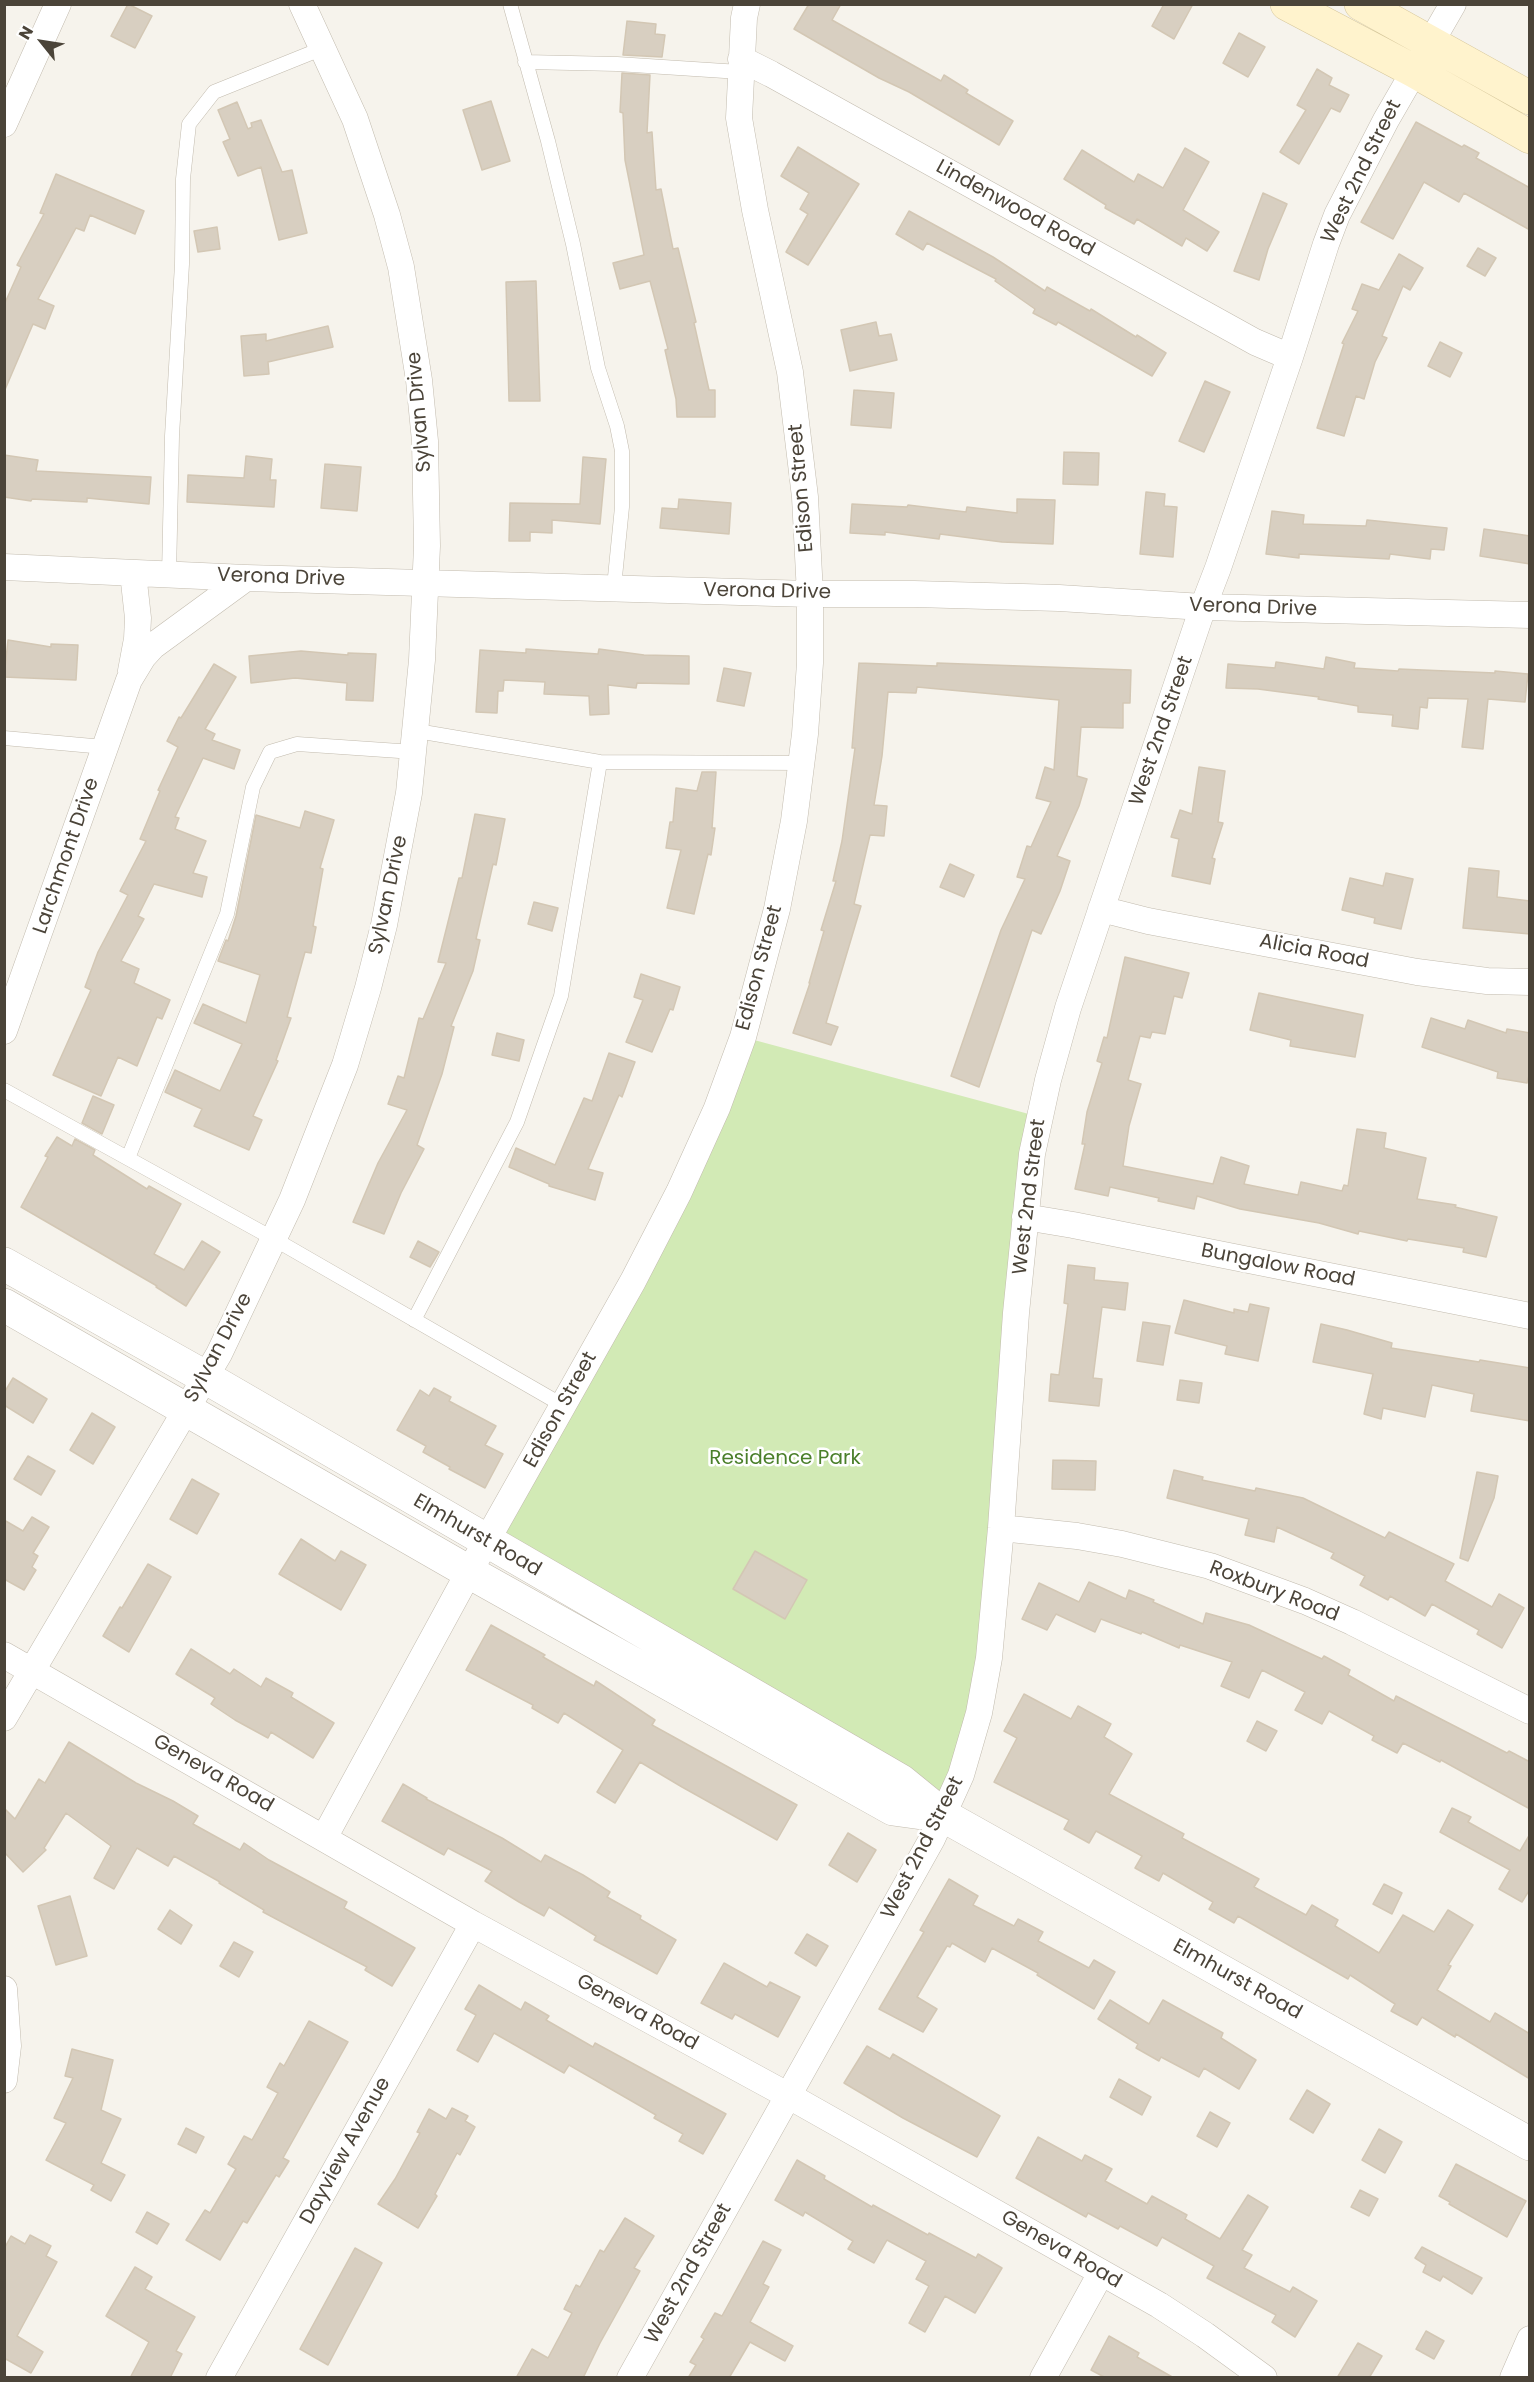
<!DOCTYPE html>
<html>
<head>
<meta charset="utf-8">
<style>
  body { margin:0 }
  #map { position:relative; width:1534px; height:2382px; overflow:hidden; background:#f6f3ec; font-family:Poppins,sans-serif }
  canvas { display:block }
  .frame { position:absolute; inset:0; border:6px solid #4b4439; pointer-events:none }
  .north { position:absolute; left:12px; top:12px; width:60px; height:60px; -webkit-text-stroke:4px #fff; paint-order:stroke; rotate:300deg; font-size:16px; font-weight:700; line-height:24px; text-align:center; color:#4b4439 }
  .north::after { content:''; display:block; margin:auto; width:21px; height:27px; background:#4b4439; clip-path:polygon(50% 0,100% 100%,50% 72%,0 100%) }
</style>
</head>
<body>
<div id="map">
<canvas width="1534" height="2382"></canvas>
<div class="frame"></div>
<div class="north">N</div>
</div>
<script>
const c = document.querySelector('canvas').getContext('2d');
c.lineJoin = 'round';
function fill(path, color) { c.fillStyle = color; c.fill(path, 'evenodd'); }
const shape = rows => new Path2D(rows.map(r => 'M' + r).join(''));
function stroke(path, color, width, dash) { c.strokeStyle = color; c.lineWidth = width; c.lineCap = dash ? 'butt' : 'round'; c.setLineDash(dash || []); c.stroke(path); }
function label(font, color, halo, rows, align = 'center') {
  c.font = font + ' Poppins,sans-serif'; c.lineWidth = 5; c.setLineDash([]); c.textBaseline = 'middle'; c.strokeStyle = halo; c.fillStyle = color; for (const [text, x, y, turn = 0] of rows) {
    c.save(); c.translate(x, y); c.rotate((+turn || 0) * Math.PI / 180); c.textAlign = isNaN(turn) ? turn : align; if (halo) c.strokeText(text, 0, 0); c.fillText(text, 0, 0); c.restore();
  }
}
const green = shape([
  [743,1037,1040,1117,989,1658,944,1816,487,1541,564,1406]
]);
const building = shape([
  [128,4,152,16,135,48,111,36,128,4],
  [809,4,841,4,832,20,941,81,944,75,968,90,966,93,1013,121,999,145,909,92,879,78,794,29,809,4],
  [1164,4,1193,4,1174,39,1152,26,1164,4],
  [627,21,656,24,655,34,665,35,662,57,623,55,627,21],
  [1239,33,1265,47,1248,77,1223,63,1239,33],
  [1317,69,1332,78,1329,85,1349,95,1340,112,1331,108,1299,164,1280,152,1306,110,1297,105,1317,69],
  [622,73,650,75,647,133,652,132,656,190,661,189,673,249,678,248,696,322,694,323,709,390,715,390,715,417,677,417,676,399,665,350,668,349,650,281,620,289,613,263,644,255,625,160,623,113,620,112,622,73],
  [491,101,510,161,482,170,463,110,491,101],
  [237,102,248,129,252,127,251,123,261,120,282,172,292,170,307,233,279,240,261,167,238,176,223,142,230,139,218,110,237,102],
  [1416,122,1462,147,1464,145,1479,153,1476,158,1530,188,1530,230,1464,193,1459,202,1424,182,1393,239,1361,222,1416,122],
  [798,147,859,184,808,265,786,252,808,214,800,209,809,193,781,176,798,147],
  [1185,148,1209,162,1183,210,1219,232,1207,251,1186,238,1182,246,1137,219,1134,224,1105,208,1106,205,1064,179,1082,150,1134,182,1138,174,1163,188,1185,148],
  [56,174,144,211,135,234,90,215,84,231,76,228,38,299,54,306,45,329,33,324,4,392,4,305,21,267,17,265,44,214,40,213,56,174],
  [1263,193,1287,204,1268,249,1259,280,1234,271,1263,193],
  [909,211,993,257,1045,291,1047,287,1090,311,1091,309,1136,337,1137,335,1166,353,1152,376,1058,322,1056,325,1033,313,1035,309,995,281,996,279,927,243,923,250,896,234,909,211],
  [217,227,220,249,198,252,194,231,217,227],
  [1478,248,1496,258,1485,276,1467,266,1478,248],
  [1399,254,1423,268,1410,290,1403,286,1382,336,1387,338,1375,362,1364,399,1356,396,1344,436,1317,428,1344,344,1342,343,1358,311,1352,309,1362,284,1379,290,1399,254],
  [536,281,540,401,509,401,506,282,536,281],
  [876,322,879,336,891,334,897,360,850,371,841,330,876,322],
  [328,326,333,347,268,362,269,374,244,376,241,336,266,334,266,341,328,326],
  [1440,342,1462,353,1450,377,1428,366,1440,342],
  [1205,381,1230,392,1204,452,1179,441,1205,381],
  [854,390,894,393,891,428,851,425,854,390],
  [1064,452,1099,453,1098,485,1063,484,1064,452],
  [4,455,38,460,36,471,151,477,149,504,87,498,87,502,32,499,31,501,4,497,4,455],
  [246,456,272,459,270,480,276,480,274,507,187,502,188,475,244,478,246,456],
  [583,457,606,459,600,524,552,520,552,533,530,532,530,541,509,541,510,503,580,504,583,457],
  [325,464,361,467,357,511,321,508,325,464],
  [1146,492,1165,494,1164,506,1177,507,1173,557,1140,554,1146,492],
  [679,499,731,503,729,534,660,528,662,508,678,509,679,499],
  [1017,499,1055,500,1053,544,1002,542,940,534,939,539,885,532,885,535,850,533,852,504,907,507,908,505,966,512,967,507,1017,513,1017,499],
  [1272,511,1304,515,1303,524,1366,526,1367,520,1447,528,1444,550,1431,549,1430,559,1390,554,1389,559,1299,554,1299,558,1266,554,1272,511],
  [1484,529,1530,536,1530,564,1480,556,1484,529],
  [8,640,51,647,51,644,78,645,76,680,4,677,8,640],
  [526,649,598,654,599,649,644,655,689,656,689,684,637,683,636,688,608,685,609,714,590,715,589,696,544,694,545,682,504,680,503,691,498,691,497,713,476,712,480,650,526,653,526,649],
  [301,651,348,655,348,653,376,654,373,701,346,700,347,683,295,678,251,683,249,656,301,651],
  [1326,657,1355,663,1354,668,1398,671,1399,669,1495,673,1495,671,1528,674,1525,702,1488,699,1483,749,1462,747,1468,699,1428,698,1427,708,1420,707,1418,729,1392,726,1393,715,1358,712,1358,706,1318,699,1319,697,1258,689,1226,688,1228,664,1275,668,1276,662,1324,669,1326,657],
  [859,663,937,666,937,663,1131,670,1130,703,1123,703,1123,728,1081,727,1077,776,1087,779,1079,806,1057,856,1070,861,1060,891,1041,934,1032,930,979,1087,951,1076,1001,930,1025,879,1017,877,1027,846,1031,847,1051,802,1036,798,1045,767,1054,770,1059,700,917,687,916,693,888,692,882,756,874,805,887,806,884,836,870,835,854,904,861,906,826,1023,838,1027,831,1045,793,1033,810,983,809,983,824,931,821,930,836,881,833,881,842,841,855,748,852,748,859,663],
  [214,664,236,677,205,729,215,734,212,740,240,750,234,769,203,758,175,817,179,818,175,829,206,841,193,873,207,877,202,897,154,884,138,916,144,919,121,961,139,969,134,983,170,1000,162,1019,157,1017,137,1066,118,1057,101,1096,53,1075,91,990,85,987,98,952,128,895,120,891,146,841,140,839,160,791,158,790,178,747,167,741,179,717,181,718,214,664],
  [724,668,751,673,744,706,717,701,724,668],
  [1199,767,1225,771,1218,822,1223,823,1212,858,1215,859,1210,884,1172,876,1179,839,1171,837,1180,810,1192,814,1199,767],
  [702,772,716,772,712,828,715,828,711,855,708,854,694,914,667,908,681,850,666,848,670,822,673,822,676,788,697,791,702,772],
  [305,811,334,820,320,868,323,869,313,926,316,927,311,953,305,952,287,1017,291,1018,276,1060,278,1061,253,1116,262,1120,249,1150,194,1126,202,1109,165,1092,175,1070,220,1091,242,1044,194,1023,203,1004,246,1023,260,975,218,961,226,940,228,941,236,916,256,815,300,828,305,811],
  [475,814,505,819,496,865,493,864,476,939,480,940,473,971,451,1026,454,1027,442,1074,417,1145,424,1149,401,1193,384,1234,353,1222,378,1163,407,1110,388,1104,398,1076,404,1078,419,1018,423,1019,446,963,438,962,459,878,462,878,475,814],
  [950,864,974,875,964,897,940,887,950,864],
  [1469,868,1499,871,1497,897,1530,901,1530,934,1463,928,1469,868],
  [1386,873,1413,879,1401,929,1374,923,1375,918,1342,910,1350,878,1383,886,1386,873],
  [534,902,558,908,552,931,528,924,534,902],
  [1125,957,1189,973,1182,998,1174,996,1165,1034,1152,1032,1150,1038,1140,1036,1128,1080,1141,1084,1129,1126,1123,1166,1213,1184,1221,1157,1249,1166,1244,1184,1298,1195,1301,1182,1342,1191,1344,1185,1348,1186,1357,1129,1386,1133,1384,1148,1426,1158,1417,1199,1456,1205,1455,1207,1497,1217,1486,1257,1463,1252,1464,1248,1408,1239,1407,1241,1359,1231,1358,1234,1319,1223,1240,1209,1197,1196,1194,1209,1158,1201,1159,1198,1110,1187,1108,1196,1075,1189,1085,1144,1082,1144,1087,1112,1102,1063,1097,1061,1104,1037,1107,1038,1125,957],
  [641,974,680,987,673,1010,670,1009,652,1052,626,1042,643,1000,634,997,641,974],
  [1259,993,1363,1015,1355,1057,1290,1046,1291,1040,1250,1030,1259,993],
  [1431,1018,1465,1029,1468,1020,1506,1033,1507,1029,1530,1033,1530,1072,1527,1083,1497,1078,1498,1072,1422,1047,1431,1018],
  [497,1033,524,1040,519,1061,492,1055,497,1033],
  [609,1053,635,1062,622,1097,619,1095,588,1169,603,1173,595,1200,549,1186,549,1184,509,1167,516,1148,555,1165,584,1098,592,1101,609,1053],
  [93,1096,114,1105,102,1134,82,1123,93,1096],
  [57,1137,72,1146,75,1139,95,1150,93,1155,147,1189,149,1186,181,1204,154,1254,184,1270,202,1241,220,1252,186,1306,156,1287,157,1286,21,1207,48,1157,45,1156,57,1137],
  [418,1241,439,1252,430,1267,410,1257,418,1241],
  [1068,1265,1095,1268,1094,1280,1128,1283,1125,1310,1102,1307,1093,1378,1102,1379,1099,1406,1049,1401,1051,1374,1059,1375,1068,1304,1064,1303,1068,1265],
  [1184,1300,1234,1313,1234,1309,1248,1312,1250,1304,1269,1308,1258,1361,1225,1354,1227,1346,1175,1333,1184,1300],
  [1143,1322,1170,1326,1163,1365,1137,1361,1143,1322],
  [1321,1324,1347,1330,1392,1343,1391,1348,1479,1362,1480,1360,1530,1368,1530,1421,1471,1411,1474,1394,1432,1385,1425,1417,1383,1408,1381,1419,1364,1414,1373,1374,1313,1362,1321,1324],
  [13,1378,47,1399,33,1423,4,1405,4,1393,13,1378],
  [1180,1380,1202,1383,1199,1403,1177,1400,1180,1380],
  [434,1388,451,1397,449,1401,496,1426,485,1445,503,1454,485,1488,449,1469,450,1467,423,1452,426,1446,397,1430,420,1390,429,1396,434,1388],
  [92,1413,115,1427,93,1464,70,1450,92,1413],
  [28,1456,55,1471,41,1495,14,1479,28,1456],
  [1053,1460,1096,1461,1095,1490,1052,1489,1053,1460],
  [1174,1470,1203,1477,1202,1480,1255,1491,1256,1488,1303,1498,1385,1538,1389,1532,1454,1564,1445,1581,1492,1607,1499,1594,1524,1608,1502,1648,1477,1634,1479,1630,1432,1604,1425,1616,1390,1596,1388,1600,1360,1585,1365,1576,1331,1558,1334,1553,1277,1527,1274,1542,1245,1535,1249,1519,1167,1498,1174,1470],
  [1477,1472,1498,1476,1494,1498,1468,1561,1460,1558,1477,1472],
  [192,1479,219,1494,197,1534,170,1519,192,1479],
  [32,1517,49,1527,33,1553,38,1556,32,1567,36,1570,24,1590,4,1579,4,1520,23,1531,32,1517],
  [301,1539,335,1561,341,1551,366,1565,341,1610,279,1574,301,1539],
  [755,1551,807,1580,785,1619,733,1589,755,1551],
  [148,1564,171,1577,129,1652,103,1636,120,1607,122,1608,148,1564],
  [1089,1582,1126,1599,1129,1590,1154,1600,1153,1602,1203,1624,1206,1613,1249,1625,1322,1659,1324,1656,1350,1670,1348,1675,1394,1701,1396,1696,1507,1753,1509,1751,1530,1762,1530,1809,1441,1760,1440,1762,1403,1743,1397,1753,1372,1740,1374,1736,1329,1711,1322,1724,1295,1710,1305,1692,1262,1670,1249,1698,1221,1686,1232,1662,1180,1645,1179,1648,1142,1632,1141,1634,1101,1619,1095,1632,1056,1614,1047,1630,1022,1619,1039,1583,1079,1602,1089,1582],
  [491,1625,545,1655,543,1657,594,1686,596,1681,655,1720,652,1725,797,1805,777,1840,682,1787,640,1762,615,1803,597,1792,623,1750,564,1713,558,1723,532,1708,533,1705,466,1670,491,1625],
  [191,1649,230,1674,234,1669,261,1687,266,1678,293,1693,291,1697,334,1723,313,1758,271,1732,268,1738,235,1720,211,1704,215,1698,176,1674,191,1649],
  [1024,1694,1071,1719,1078,1706,1111,1724,1104,1737,1132,1754,1109,1794,1184,1834,1182,1838,1259,1879,1254,1887,1306,1915,1312,1905,1338,1920,1335,1926,1379,1953,1403,1915,1434,1932,1448,1910,1473,1925,1448,1965,1451,1966,1437,1990,1490,2022,1495,2013,1530,2034,1530,2079,1456,2034,1455,2037,1422,2017,1417,2025,1391,2011,1395,2004,1350,1975,1348,1979,1238,1916,1234,1923,1209,1909,1213,1902,1163,1873,1159,1881,1135,1868,1142,1856,1096,1831,1089,1843,1064,1829,1069,1820,994,1782,1017,1738,1004,1731,1024,1694],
  [1257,1721,1277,1731,1266,1751,1247,1741,1257,1721],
  [69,1742,136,1783,173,1801,198,1816,193,1824,240,1850,244,1843,269,1860,347,1902,344,1908,415,1948,392,1986,365,1970,367,1967,263,1912,264,1910,219,1883,220,1882,174,1856,168,1866,137,1848,114,1889,94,1878,111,1846,66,1813,44,1848,46,1850,23,1872,4,1852,4,1808,15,1819,39,1779,45,1783,69,1742],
  [403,1784,427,1798,426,1799,502,1838,541,1862,545,1855,583,1875,610,1892,607,1897,641,1916,640,1919,676,1940,657,1974,594,1940,596,1936,549,1907,544,1916,519,1902,485,1881,492,1871,448,1848,444,1855,382,1821,403,1784],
  [1452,1808,1471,1817,1468,1822,1520,1851,1530,1834,1530,1889,1522,1902,1499,1889,1510,1870,1440,1832,1452,1808],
  [848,1833,876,1850,857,1882,829,1865,848,1833],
  [949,1879,978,1896,973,1905,1014,1926,1018,1919,1043,1932,1038,1941,1089,1968,1094,1960,1115,1972,1094,2009,1037,1975,1038,1973,992,1948,985,1962,952,1943,950,1947,947,1946,917,1997,937,2009,923,2032,879,2009,924,1932,920,1930,949,1879],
  [1384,1884,1402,1893,1392,1914,1373,1904,1384,1884],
  [70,1896,87,1956,56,1965,38,1906,70,1896],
  [170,1910,192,1925,181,1944,158,1929,170,1910],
  [807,1934,828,1946,816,1966,795,1953,807,1934],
  [234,1942,253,1952,239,1977,220,1966,234,1942],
  [724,1963,767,1987,770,1982,800,1997,778,2037,735,2014,732,2019,701,2003,724,1963],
  [479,1985,521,2010,525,2002,549,2016,546,2020,593,2047,595,2043,726,2114,703,2154,679,2141,683,2134,654,2118,656,2115,569,2065,564,2073,494,2033,478,2062,457,2050,476,2015,465,2009,479,1985],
  [1110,2000,1149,2024,1163,2000,1223,2033,1221,2038,1256,2060,1239,2089,1204,2068,1199,2077,1161,2057,1159,2061,1136,2048,1138,2044,1098,2019,1110,2000],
  [309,2021,348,2042,283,2158,289,2161,279,2177,276,2175,247,2223,243,2221,220,2260,186,2240,205,2210,210,2213,236,2169,228,2164,244,2136,252,2140,278,2093,267,2087,280,2063,284,2066,309,2021],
  [867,2046,890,2059,893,2054,1000,2116,977,2157,903,2118,844,2083,867,2046],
  [72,2049,113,2060,101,2110,121,2119,101,2163,125,2175,111,2201,91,2190,94,2185,46,2160,66,2123,54,2118,73,2078,65,2076,72,2049],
  [1119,2079,1151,2097,1142,2115,1110,2097,1119,2079],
  [1307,2090,1330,2104,1313,2133,1290,2119,1307,2090],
  [452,2108,468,2116,465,2121,475,2127,460,2155,457,2153,435,2194,437,2196,418,2228,378,2204,395,2179,420,2133,417,2132,429,2109,446,2119,452,2108],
  [1210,2112,1230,2123,1217,2147,1197,2136,1210,2112],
  [186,2128,204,2137,196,2153,178,2144,186,2128],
  [1379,2129,1402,2142,1385,2173,1362,2160,1379,2129],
  [1038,2137,1082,2161,1085,2155,1112,2169,1105,2181,1147,2204,1152,2196,1187,2215,1185,2219,1220,2239,1248,2195,1268,2207,1242,2250,1252,2255,1244,2268,1290,2292,1293,2287,1317,2301,1295,2337,1272,2322,1276,2315,1207,2278,1214,2266,1162,2237,1157,2246,1120,2226,1118,2229,1088,2213,1086,2217,1016,2178,1038,2137],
  [797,2160,825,2176,824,2179,872,2207,873,2205,928,2235,929,2233,976,2258,978,2254,1002,2268,975,2313,945,2296,925,2332,909,2323,929,2286,916,2279,926,2261,887,2240,874,2263,848,2249,853,2241,805,2212,803,2216,775,2200,797,2160],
  [1456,2164,1526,2201,1507,2237,1449,2204,1450,2202,1439,2196,1456,2164],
  [1360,2190,1378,2199,1369,2216,1351,2207,1360,2190],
  [147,2212,169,2224,157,2244,136,2232,147,2212],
  [625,2218,654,2236,634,2268,640,2271,600,2343,583,2378,516,2378,532,2349,548,2358,572,2313,564,2309,576,2285,580,2287,600,2250,604,2252,625,2218],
  [30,2235,51,2246,46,2256,57,2262,17,2336,43,2352,31,2373,4,2358,4,2249,11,2236,25,2244,30,2235],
  [763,2241,781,2250,763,2284,769,2287,750,2322,793,2346,785,2361,750,2342,729,2378,688,2378,696,2365,690,2362,704,2339,701,2337,715,2313,722,2316,763,2241],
  [1422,2247,1482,2278,1472,2294,1443,2276,1440,2281,1423,2272,1426,2265,1415,2258,1422,2247],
  [355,2248,382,2263,328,2365,300,2349,355,2248],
  [135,2267,152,2277,145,2289,195,2317,176,2351,182,2354,170,2378,130,2378,149,2342,106,2316,135,2267],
  [1426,2331,1444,2341,1434,2359,1416,2349,1426,2331],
  [1109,2336,1139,2353,1137,2357,1174,2378,1106,2378,1091,2370,1109,2336],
  [1358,2343,1382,2356,1369,2378,1337,2378,1358,2343]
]);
const service = shape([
  [510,4,548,141,573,244,598,368,617,426,622,451,622,507,614,587],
  [525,62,617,64,740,72],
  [169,575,172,436,182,264,183,179,189,124,214,92,321,49],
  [417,731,600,762,801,763],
  [4,738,104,747],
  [4,1090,274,1239,564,1406],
  [128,1158,227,914,253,787,270,752,297,744,414,752],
  [414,1320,517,1122,561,996,600,762]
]);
const minor = shape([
  [741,59,771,74,1255,342,1290,357],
  [4,124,58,4],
  [4,567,246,578,810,594,914,594,1059,598,1203,607,1530,615],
  [131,671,137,639,138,618,133,573],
  [1101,909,1148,921,1417,972,1487,981,1530,982],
  [4,1031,129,680,143,657,153,646,246,578],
  [1025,1217,1073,1225,1530,1316],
  [1001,1528,1077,1536,1122,1544,1210,1566,1305,1601,1352,1622,1530,1711],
  [4,1655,473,1924,789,2096,1159,2305,1205,2335,1264,2378],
  [4,1718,219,1354,292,1200,345,1065,368,988,384,925,409,793,422,660,427,546,425,441,419,380,401,267,387,215,355,119,302,4],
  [324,1838,469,1572,633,1281,679,1192,717,1108,743,1037,777,909,794,821,805,734,810,663,810,594,805,497,790,372,755,210,739,118,744,18,747,4],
  [4,1989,8,2046,4,2080],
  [219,2378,473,1924],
  [630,2378,932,1839,961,1775,979,1713,989,1658,1001,1528,1016,1313,1032,1154,1048,1080,1068,1008,1203,607,1218,568,1290,357,1326,244,1337,215,1386,120,1453,4],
  [1043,2378,1101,2273],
  [1513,2378,1530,2339]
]);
const tertiary = shape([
  [4,1264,205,1377,901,1781,944,1816,1530,2144],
  [4,1305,469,1572,893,1809,944,1816]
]);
const secondary = shape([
  [1287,4,1414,71,1530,137],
  [1361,4,1530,98]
]);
const streetNames = [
  ["West 2nd Street",1362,172,-64],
  ["Lindenwood Road",1015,209,29],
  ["Sylvan Drive",420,412,-95],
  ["Edison Street",802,488,-95],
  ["Verona Drive",281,578,2],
  ["Verona Drive",767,592,1],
  ["Verona Drive",1253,608,2],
  ["West 2nd Street",1162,731,-71],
  ["Larchmont Drive",67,856,-71],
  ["Sylvan Drive",389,895,-78],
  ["Alicia Road",1314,952,11],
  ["Edison Street",760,968,-75],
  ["West 2nd Street",1030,1197,-83],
  ["Bungalow Road",1278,1266,11],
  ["Sylvan Drive",219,1348,-62],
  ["Edison Street",561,1410,-61],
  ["Elmhurst Road",477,1536,30],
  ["Roxbury Road",1274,1592,21],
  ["Geneva Road",213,1774,30],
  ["West 2nd Street",923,1848,-63],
  ["Elmhurst Road",1237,1980,29],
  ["Geneva Road",637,2013,29],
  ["Dayview Avenue",346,2151,-61],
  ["Geneva Road",1061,2250,30],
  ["West 2nd Street",689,2274,-61]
];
const parkNames = [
  ["Residence Park",785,1459]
];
fill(green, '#d2eab5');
fill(building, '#d8cfc1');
stroke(building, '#d3c7b4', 1.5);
stroke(service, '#c2bbae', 15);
stroke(minor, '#c2bbae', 27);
stroke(tertiary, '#c2bbae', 34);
stroke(secondary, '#d6c79b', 34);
stroke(service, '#fff', 14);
stroke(minor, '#fff', 26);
stroke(tertiary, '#fff', 33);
stroke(secondary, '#fff3cd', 33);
label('20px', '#4b4439', '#fff', streetNames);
label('20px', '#4a7f2a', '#fff', parkNames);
</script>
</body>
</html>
